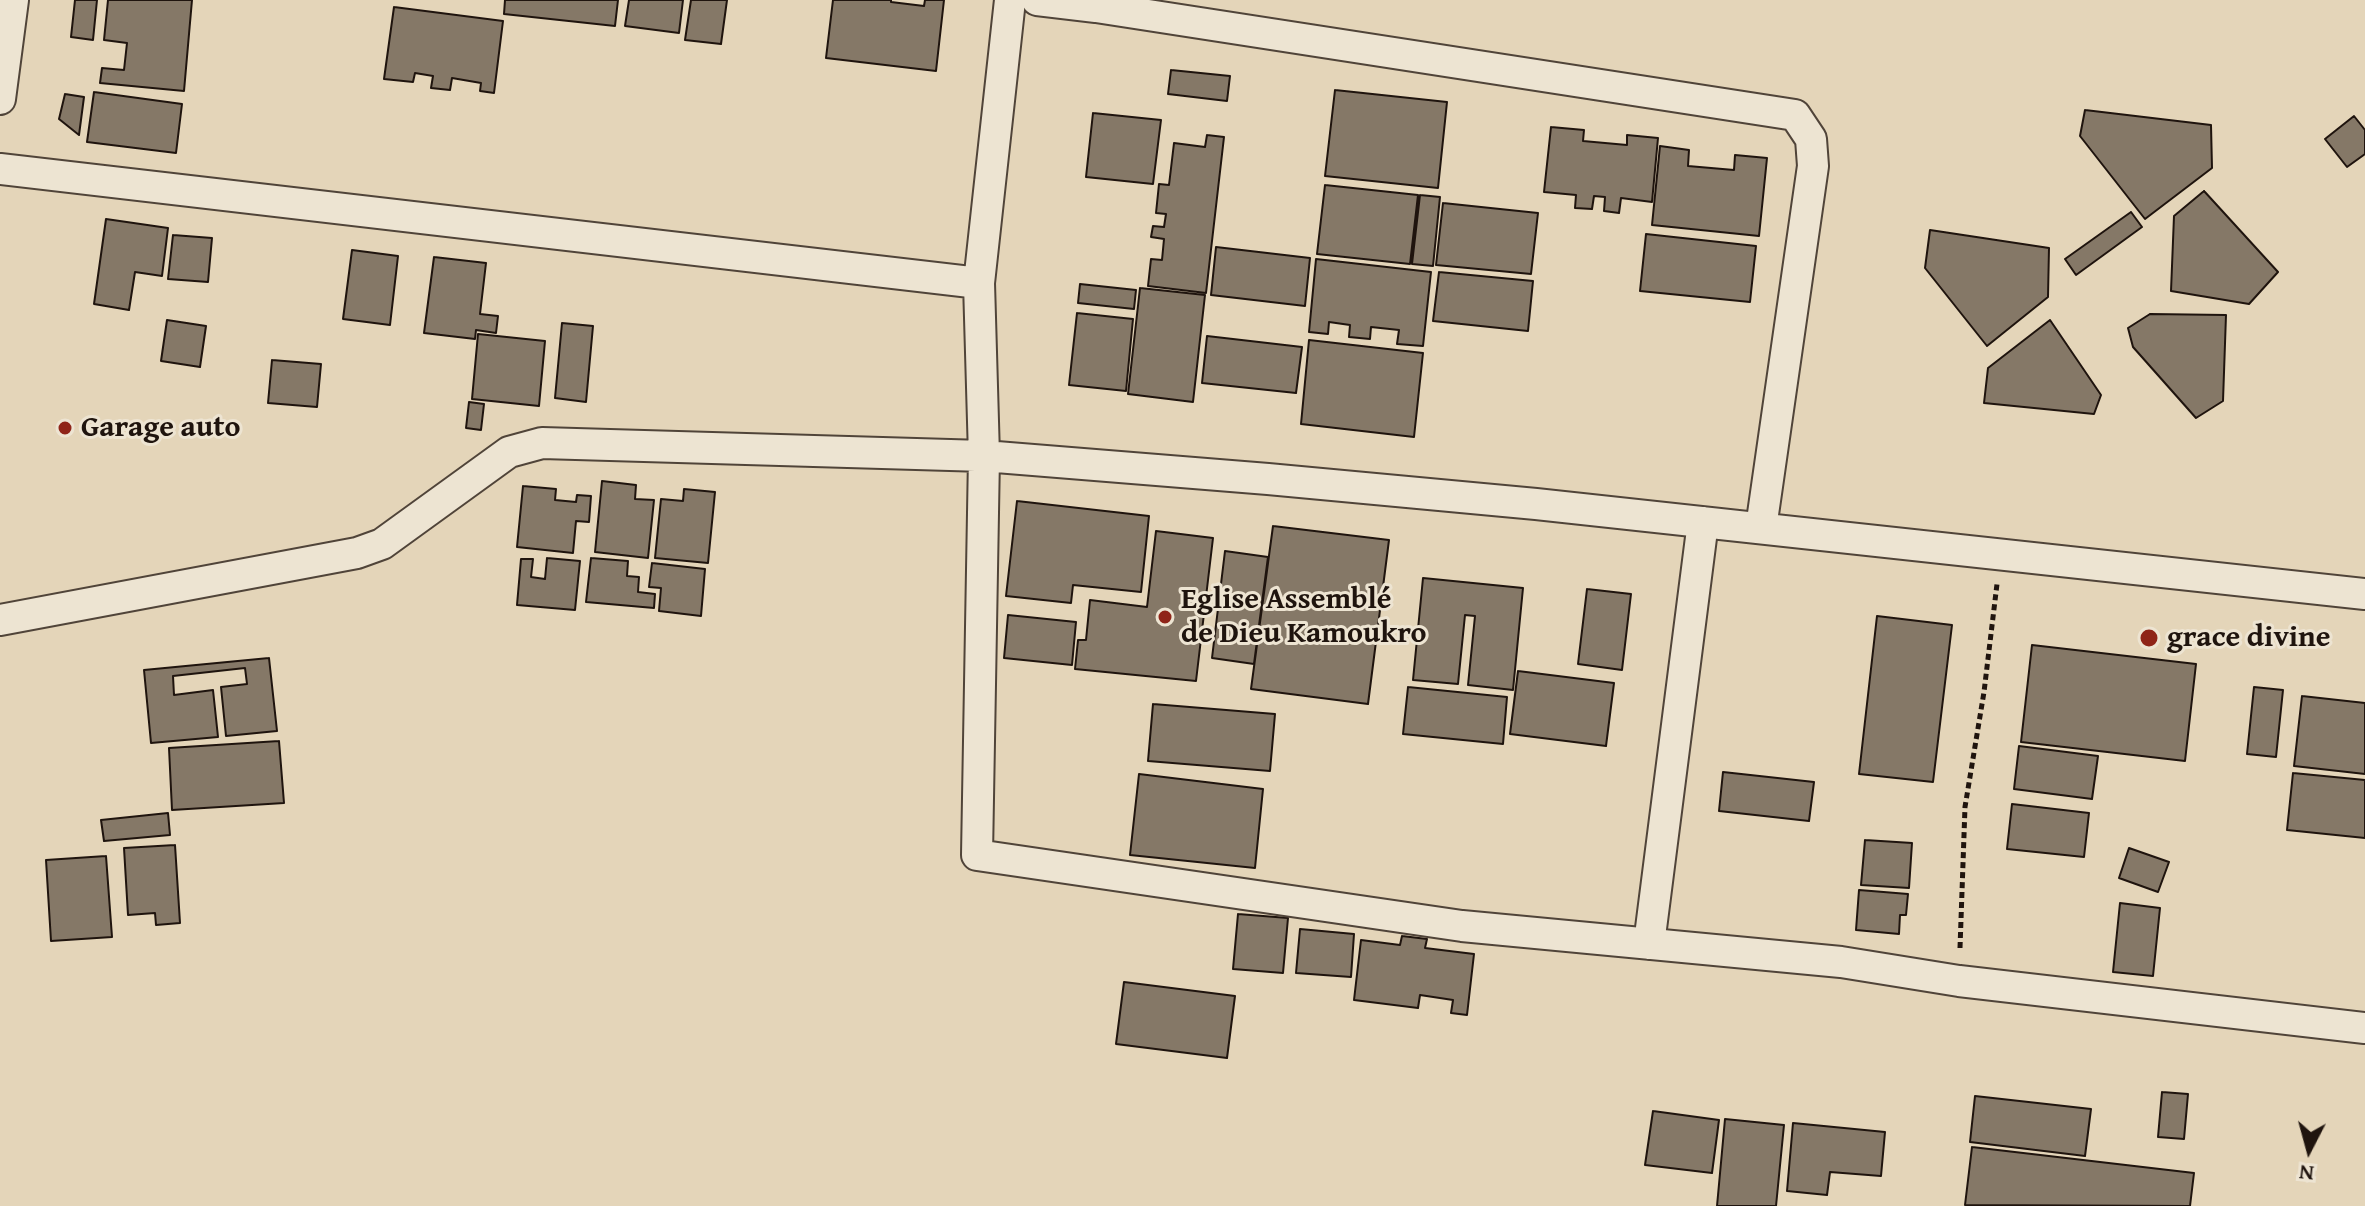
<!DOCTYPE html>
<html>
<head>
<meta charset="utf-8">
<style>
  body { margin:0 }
  #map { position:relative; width:2365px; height:1206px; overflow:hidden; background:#e4d5b9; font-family:"Gentium Book Plus",serif }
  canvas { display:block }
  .north { position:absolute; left:2269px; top:1110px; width:80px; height:80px; -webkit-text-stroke:6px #ede4d2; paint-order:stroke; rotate:186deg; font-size:22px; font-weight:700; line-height:32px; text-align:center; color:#1f140e }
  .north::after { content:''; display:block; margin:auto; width:28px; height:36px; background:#1f140e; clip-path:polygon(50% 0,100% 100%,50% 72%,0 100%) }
</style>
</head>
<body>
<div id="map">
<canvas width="2365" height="1206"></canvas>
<div class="north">N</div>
</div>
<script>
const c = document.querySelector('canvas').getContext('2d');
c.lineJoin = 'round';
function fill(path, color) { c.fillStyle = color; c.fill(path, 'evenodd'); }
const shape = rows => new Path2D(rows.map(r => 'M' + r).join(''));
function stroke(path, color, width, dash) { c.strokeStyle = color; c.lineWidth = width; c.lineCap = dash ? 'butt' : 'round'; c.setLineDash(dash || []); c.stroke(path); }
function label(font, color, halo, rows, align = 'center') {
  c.font = font + ' "Gentium Book Plus",serif'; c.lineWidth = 6; c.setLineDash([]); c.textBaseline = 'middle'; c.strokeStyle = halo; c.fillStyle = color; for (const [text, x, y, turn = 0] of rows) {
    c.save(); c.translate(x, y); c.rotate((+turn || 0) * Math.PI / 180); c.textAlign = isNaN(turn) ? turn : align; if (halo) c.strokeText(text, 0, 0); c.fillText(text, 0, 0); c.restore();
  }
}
const building = shape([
  [75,0,97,0,93,40,71,37,75,0],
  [108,0,192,0,184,91,100,83,102,68,124,70,127,43,104,40,108,0],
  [505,0,618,0,615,26,504,14,505,0],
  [629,0,683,0,679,33,625,26,629,0],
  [691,0,727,0,721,44,685,40,691,0],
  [833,0,891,0,891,2,924,6,925,0,944,0,936,71,826,58,833,0],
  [394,7,503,21,494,93,480,91,481,83,452,78,450,90,431,88,433,76,415,73,413,82,384,79,394,7],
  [1171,70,1230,76,1227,101,1168,94,1171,70],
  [1335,90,1447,102,1438,188,1325,176,1335,90],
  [94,92,182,104,176,153,87,142,94,92],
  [65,94,84,97,79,135,59,119,65,94],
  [2085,110,2211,125,2212,168,2145,219,2080,136,2085,110],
  [1093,113,1161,120,1153,184,1086,177,1093,113],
  [2354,116,2365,130,2365,154,2347,167,2325,139,2354,116],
  [1551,127,1584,130,1583,141,1627,145,1627,135,1658,138,1652,202,1621,198,1619,213,1604,211,1605,197,1594,196,1592,209,1575,208,1576,195,1544,192,1551,127],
  [1207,135,1224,137,1206,293,1148,286,1151,259,1162,260,1164,239,1151,237,1153,226,1164,227,1166,214,1156,213,1159,184,1169,185,1174,143,1205,147,1207,135],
  [1660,146,1689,150,1688,166,1734,170,1735,155,1767,158,1759,236,1652,225,1660,146],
  [1325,185,1418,195,1410,264,1317,254,1325,185],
  [2204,191,2278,272,2249,304,2171,291,2174,216,2204,191],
  [1420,195,1440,197,1433,266,1412,264,1420,195],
  [1443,203,1538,213,1531,274,1436,265,1443,203],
  [2131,212,2142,227,2076,275,2065,259,2131,212],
  [106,219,168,228,162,276,135,272,129,310,94,304,106,219],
  [1930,230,2049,248,2048,297,1987,346,1925,268,1930,230],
  [1646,234,1756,246,1750,302,1640,291,1646,234],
  [173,235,212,238,208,282,168,279,173,235],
  [1216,247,1310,258,1305,306,1211,295,1216,247],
  [352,250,398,256,390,325,343,319,352,250],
  [434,257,486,263,480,314,498,316,496,333,476,330,475,339,424,333,434,257],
  [1316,259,1431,272,1423,346,1397,344,1399,330,1371,327,1370,339,1349,337,1350,325,1329,322,1328,334,1309,332,1316,259],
  [1439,272,1533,281,1528,331,1433,321,1439,272],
  [1080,284,1136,290,1134,309,1078,303,1080,284],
  [1140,288,1205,295,1193,402,1128,394,1140,288],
  [1077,313,1133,319,1126,391,1069,385,1077,313],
  [2150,314,2226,315,2223,401,2196,418,2133,347,2128,328,2150,314],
  [167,320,206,326,200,367,161,361,167,320],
  [2050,320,2101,395,2094,414,1984,403,1988,368,2050,320],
  [562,323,593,326,586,402,555,398,562,323],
  [478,334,545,341,539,406,472,399,478,334],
  [1207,336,1302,347,1296,393,1202,383,1207,336],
  [1309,340,1423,353,1414,437,1301,424,1309,340],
  [272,360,321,364,317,407,268,403,272,360],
  [469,402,484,404,481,430,466,428,469,402],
  [602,481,636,485,635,499,654,500,648,558,595,552,602,481],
  [523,486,556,489,555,500,576,502,577,495,591,496,589,522,576,521,573,553,517,547,523,486],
  [684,489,715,492,708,563,655,558,661,499,683,501,684,489],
  [1017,501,1149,516,1141,592,1073,585,1071,603,1006,596,1017,501],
  [1273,526,1389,540,1368,704,1251,689,1273,526],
  [1156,531,1213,538,1196,681,1075,669,1078,640,1086,640,1090,600,1147,607,1156,531],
  [1225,551,1268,557,1254,664,1212,658,1225,551],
  [547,558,580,561,575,610,517,605,521,559,533,559,531,577,545,579,547,558],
  [591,558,628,561,627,576,639,577,638,592,655,594,654,608,586,602,591,558],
  [652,563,705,569,701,616,659,611,661,588,649,587,652,563],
  [1423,578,1523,588,1513,690,1468,685,1475,616,1465,615,1458,684,1413,680,1423,578],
  [1587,589,1631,594,1622,670,1578,664,1587,589],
  [1008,615,1076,622,1072,665,1004,658,1008,615],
  [1877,616,1952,625,1933,782,1859,774,1877,616],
  [2032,645,2196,664,2185,761,2021,742,2032,645],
  [269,658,277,731,226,736,221,687,247,684,245,668,173,676,174,695,213,690,218,737,151,743,144,670,269,658],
  [1518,671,1614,683,1606,746,1510,734,1518,671],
  [1408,687,1507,697,1503,744,1403,734,1408,687],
  [2254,687,2283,690,2276,757,2247,754,2254,687],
  [2302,696,2365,703,2365,774,2294,766,2302,696],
  [1153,704,1275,714,1270,771,1148,761,1153,704],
  [279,741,284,803,172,810,169,748,279,741],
  [2019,746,2098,756,2092,799,2014,789,2019,746],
  [1723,772,1814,782,1809,821,1719,811,1723,772],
  [2293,773,2365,780,2365,838,2287,830,2293,773],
  [1139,774,1263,789,1255,868,1130,855,1139,774],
  [2012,804,2089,813,2084,857,2007,849,2012,804],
  [168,813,170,835,104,841,101,820,168,813],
  [1865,840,1912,843,1909,888,1861,885,1865,840],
  [175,845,180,923,156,925,155,913,128,915,124,848,175,845],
  [2129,848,2169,862,2158,892,2119,878,2129,848],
  [106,856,112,937,51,941,46,860,106,856],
  [1859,890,1908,894,1906,915,1900,915,1899,934,1856,930,1859,890],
  [2120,903,2160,908,2153,976,2113,972,2120,903],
  [1238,914,1288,918,1283,973,1233,969,1238,914],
  [1300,929,1354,934,1351,977,1296,973,1300,929],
  [1402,936,1427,939,1425,948,1474,954,1467,1015,1451,1013,1453,1000,1420,995,1418,1008,1354,1000,1361,940,1400,945,1402,936],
  [1124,982,1235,996,1227,1058,1116,1044,1124,982],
  [2162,1092,2188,1094,2184,1139,2158,1137,2162,1092],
  [1975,1096,2091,1109,2085,1156,1970,1142,1975,1096],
  [1653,1111,1719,1120,1712,1173,1645,1165,1653,1111],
  [1725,1119,1784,1125,1776,1206,1717,1206,1725,1119],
  [1793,1123,1885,1132,1881,1176,1830,1172,1827,1195,1787,1191,1793,1123],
  [1972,1147,2194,1173,2190,1206,1965,1205,1972,1147]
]);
const path = shape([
  [1960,948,1965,807,1984,692,1997,584]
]);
const street = shape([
  [1010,0,979,283,984,456,977,855,1462,926,1841,962,1959,981,2365,1028],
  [1037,0,1096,7,1795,115,1811,139,1813,166,1761,528],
  [0,99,13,0],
  [0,169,979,283],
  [0,620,357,553,382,544,509,452,542,443,984,456,1268,479,1536,504,2365,594],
  [1649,944,1703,522]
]);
const markers = [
  [65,428,8,"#8f2418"],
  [1165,617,8,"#8f2418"],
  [2149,638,10,"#8f2418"]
];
const poiNames = [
  ["Garage auto",81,428],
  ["Eglise Assemblé",1181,600],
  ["de Dieu Kamoukro",1181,634],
  ["grace divine",2167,638]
];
fill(building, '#857867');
stroke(building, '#1f140e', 2);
stroke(street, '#504439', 34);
stroke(path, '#1f140e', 5, [6, 4]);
stroke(street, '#ede4d2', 30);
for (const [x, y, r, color] of markers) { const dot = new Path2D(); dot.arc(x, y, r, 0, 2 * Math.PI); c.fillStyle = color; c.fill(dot); stroke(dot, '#ede4d2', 3); }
label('bold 30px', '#1f140e', '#ede4d2', poiNames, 'left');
</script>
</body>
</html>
